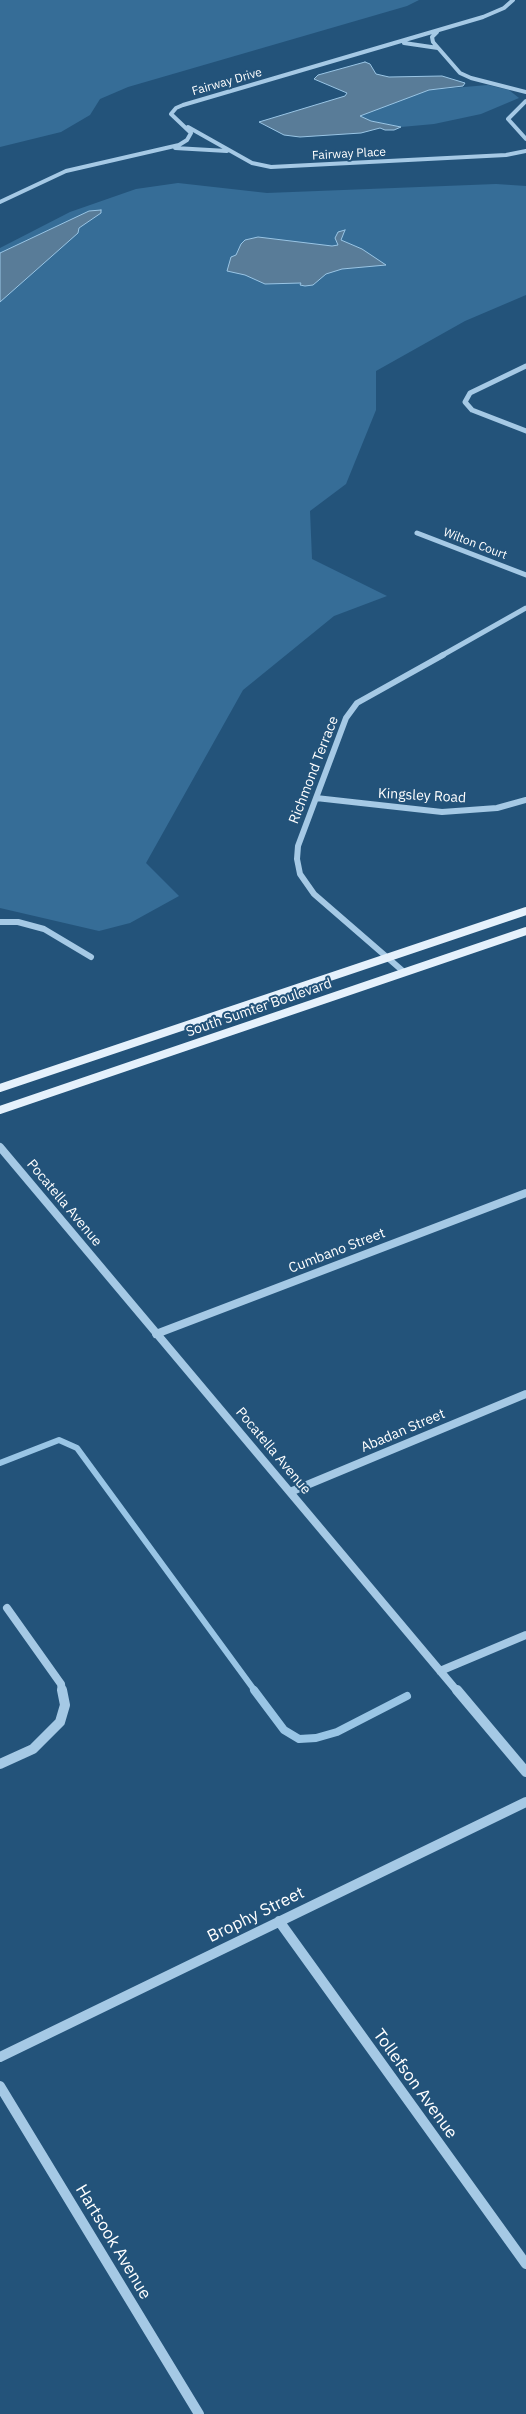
<!DOCTYPE html>
<html>
<head>
<meta charset="utf-8">
<style>
  body { margin:0 }
  canvas { display:block; background:#23537a }
</style>
</head>
<body>
<canvas width="526" height="2414"></canvas>
<script>
const c = document.querySelector('canvas').getContext('2d');
c.lineJoin = 'round';
function fill(path, color) { c.fillStyle = color; c.fill(path, 'evenodd'); }
const shape = rows => new Path2D(rows.map(r => 'M' + r).join(''));
function stroke(path, color, width, dash) { c.strokeStyle = color; c.lineWidth = width; c.lineCap = dash ? 'butt' : 'round'; c.setLineDash(dash || []); c.stroke(path); }
function label(font, color, halo, rows, align = 'center') {
  c.font = font + ' "IBM Plex Sans",sans-serif'; c.lineWidth = 4; c.setLineDash([]); c.textBaseline = 'middle'; c.strokeStyle = halo; c.fillStyle = color; for (const [text, x, y, turn = 0] of rows) {
    c.save(); c.translate(x, y); c.rotate((+turn || 0) * Math.PI / 180); c.textAlign = isNaN(turn) ? turn : align; if (halo) c.strokeText(text, 0, 0); c.fillText(text, 0, 0); c.restore();
  }
}
const green = shape([
  [0,0,419,0,407,6,128,87,100,99,90,115,61,132,0,147],
  [488,85,509,90,519,98,481,114,434,124,401,127,371,121,359,116,429,90],
  [178,183,267,193,496,184,526,186,526,295,465,321,376,371,376,410,346,484,310,511,312,559,387,596,334,616,243,690,146,863,179,896,130,923,99,931,0,908,0,248,70,212,136,189]
]);
const water = shape([
  [365,62,370,64,376,74,389,77,442,76,465,83,463,86,429,90,360,116,371,121,401,127,394,130,385,130,380,128,361,133,300,137,284,135,259,122,345,96,347,93,314,79,318,75,365,62],
  [101,210,101,213,79,228,78,233,0,302,0,253,89,211,101,210],
  [345,230,341,240,362,249,386,265,342,269,326,274,313,285,305,286,300,285,301,283,265,284,245,275,227,271,231,257,236,255,241,244,245,240,258,237,332,246,338,245,335,238,338,232,345,230]
]);
const streamFar1 = shape([
  [0,1463,59,1440,77,1448,255,1691]
]);
const stream = shape([
  [254,1690,284,1730,299,1739,316,1738,337,1732,407,1696]
]);
const minorFar4 = shape([
  [437,32,432,37,433,42,460,73,471,78,526,92],
  [404,43,438,48],
  [526,101,508,119,526,139],
  [188,127,252,163,271,167,506,155,526,151],
  [175,148,227,151],
  [0,202,66,171,179,145,187,140,191,133,171,114,176,108,183,105,483,17,504,8,513,0]
]);
const minorFar3 = shape([
  [526,366,470,393,465,402,472,410,526,431],
  [417,533,526,575],
  [441,656,526,608]
]);
const minorFar2 = shape([
  [316,798,442,812,497,808,526,800],
  [0,922,18,922,44,929,91,957],
  [404,972,314,894,300,874,297,859,298,846,346,718,357,703,443,655]
]);
const minorFar1 = shape([
  [0,1147,457,1691],
  [156,1334,526,1193],
  [290,1492,526,1394],
  [7,1608,61,1684,62,1691],
  [440,1671,526,1635]
]);
const minor = shape([
  [457,1690,526,1772],
  [0,1764,33,1749,60,1722,65,1705,62,1690],
  [279,1921,526,2264],
  [0,2057,526,1802],
  [0,2086,199,2414]
]);
const major = shape([
  [0,1088,526,911],
  [0,1110,526,931]
]);
const farStreetnames = [
  ["Fairway Drive",227,82,-16],
  ["Fairway Place",349,154,-3],
  ["Wilton Court",475,544,21]
];
const streetNames = [
  ["Richmond Terrace",314,770,-69],
  ["Kingsley Road",422,796,3],
  ["South Sumter Boulevard",259,1008,-19],
  ["Pocatella Avenue",64,1203,50],
  ["Cumbano Street",337,1251,-21],
  ["Abadan Street",403,1431,-23],
  ["Pocatella Avenue",273,1451,50]
];
const nearStreetnames = [
  ["Brophy Street",256,1915,-26],
  ["Tollefson Avenue",415,2084,54],
  ["Hartsook Avenue",113,2242,59]
];
fill(green, '#366d97');
fill(water, '#597c98');
stroke(water, '#99c5e5', 1);
stroke(streamFar1, '#99c5e5', 6);
stroke(stream, '#99c5e5', 8);
stroke(minorFar4, '#a5c9e5', 4);
stroke(minorFar3, '#a5c9e5', 5);
stroke(minorFar2, '#a5c9e5', 6);
stroke(minorFar1, '#a5c9e5', 8);
stroke(minor, '#a5c9e5', 10);
stroke(major, '#e5f1fc', 8);
label('12px', '#fff', '#23537a', farStreetnames);
label('14px', '#fff', '#23537a', streetNames);
label('17px', '#fff', '#23537a', nearStreetnames);
</script>
</body>
</html>
